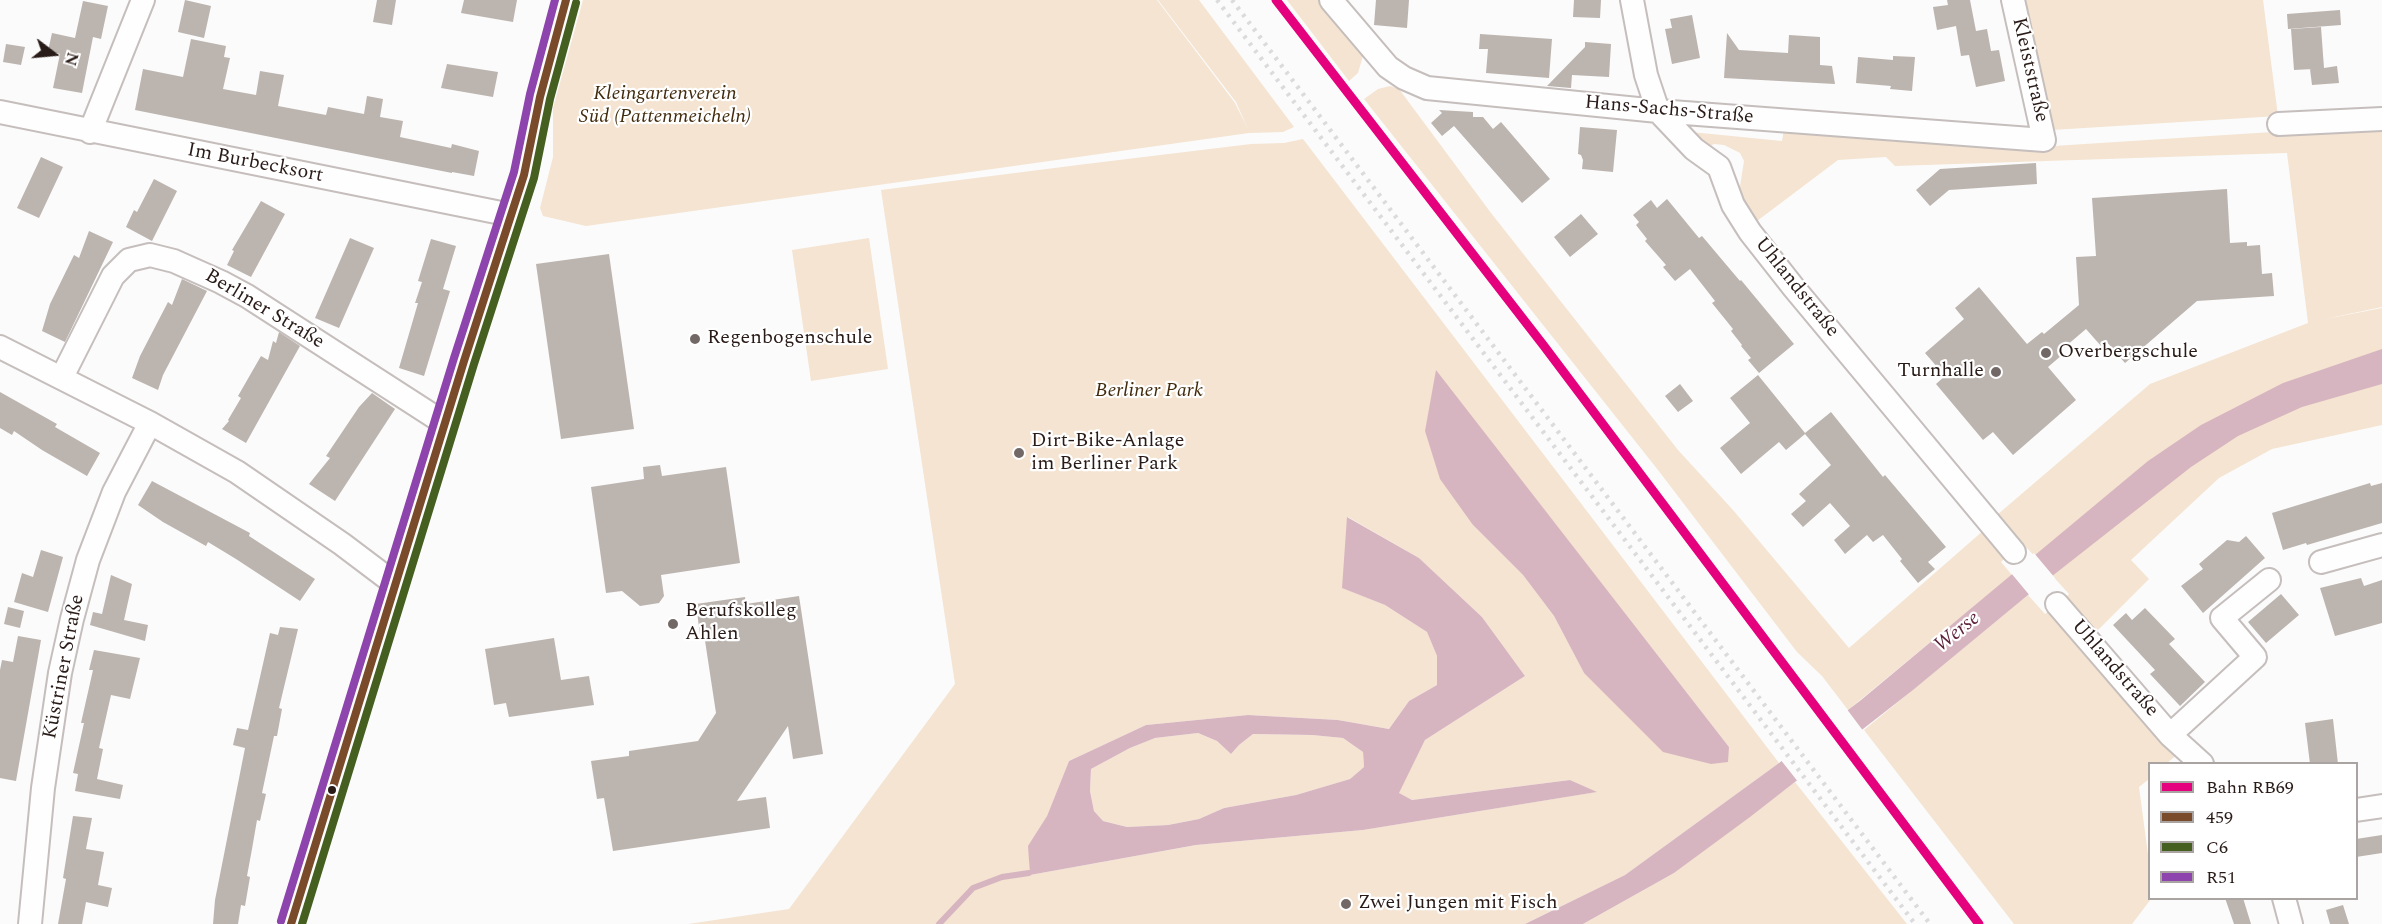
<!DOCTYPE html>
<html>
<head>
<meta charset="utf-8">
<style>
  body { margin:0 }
  #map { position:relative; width:2382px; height:924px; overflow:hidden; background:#fbfbfb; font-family:Spectral,serif }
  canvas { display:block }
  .legend { position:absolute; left:2148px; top:762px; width:210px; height:138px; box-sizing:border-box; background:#fff; border:2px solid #a9a4a2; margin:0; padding:8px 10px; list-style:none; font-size:18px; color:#291b17 }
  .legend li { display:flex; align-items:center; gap:12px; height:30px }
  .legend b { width:30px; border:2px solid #a9a4a2 }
  .north { position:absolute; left:24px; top:24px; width:60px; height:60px; -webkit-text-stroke:4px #fff; paint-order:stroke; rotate:106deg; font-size:16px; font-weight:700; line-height:24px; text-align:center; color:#291b17 }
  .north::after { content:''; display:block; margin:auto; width:21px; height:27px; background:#291b17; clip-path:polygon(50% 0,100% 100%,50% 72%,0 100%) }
</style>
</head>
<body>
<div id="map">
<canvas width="2382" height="924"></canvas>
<ul class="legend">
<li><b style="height:8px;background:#e5007d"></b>Bahn RB69</li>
<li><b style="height:8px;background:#7a4b2a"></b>459</li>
<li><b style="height:8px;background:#455f21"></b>C6</li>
<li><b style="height:8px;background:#8e44ad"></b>R51</li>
</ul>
<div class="north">N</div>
</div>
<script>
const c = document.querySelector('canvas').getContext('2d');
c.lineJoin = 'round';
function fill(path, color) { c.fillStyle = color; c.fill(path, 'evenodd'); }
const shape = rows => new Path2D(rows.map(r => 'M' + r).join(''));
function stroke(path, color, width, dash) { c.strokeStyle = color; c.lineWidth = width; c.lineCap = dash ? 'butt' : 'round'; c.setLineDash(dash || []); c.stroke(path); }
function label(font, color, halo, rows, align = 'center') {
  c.font = font + ' Spectral,serif'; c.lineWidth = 4.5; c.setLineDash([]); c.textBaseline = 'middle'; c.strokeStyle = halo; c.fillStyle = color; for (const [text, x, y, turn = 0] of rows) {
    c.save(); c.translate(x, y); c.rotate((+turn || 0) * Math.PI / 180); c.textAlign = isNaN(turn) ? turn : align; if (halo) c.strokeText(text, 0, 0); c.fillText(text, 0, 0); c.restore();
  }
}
const green = shape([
  [583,0,1157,0,1235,103,1248,129,1236,102,1158,0,1199,0,1294,127,1283,132,1249,133,586,226,543,216,540,208,553,157,553,108],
  [1287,0,1324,0,1365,49,1358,73,1349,81],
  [2026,0,2263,0,2278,116,2052,130],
  [1390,86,1399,89,1491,213,1678,450,1733,510,1849,648,1984,530,2006,557,2001,562,2012,575,1848,710,1822,676,1797,652,1658,470,1364,99,1378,89],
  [2382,125,2382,307,2320,320,2382,308,2382,425,2272,449,2219,478,2131,560,2149,579,2092,636,2064,599,2069,594,1997,515,2150,384,2308,323,2287,153,1895,166,1886,157,1838,160,1757,221,1741,200,1739,193,1744,161,1740,153,1724,145,1714,144,1707,148,1691,132,1782,141,1784,129,2038,147],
  [1303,139,1779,763,1625,875,1525,924,688,924,789,909,955,684,881,190,1086,164,1251,144,1284,143],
  [1436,371,1729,747,1584,673,1554,616,1523,575,1473,525],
  [1348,517,1419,558,1482,617,1525,676,1425,740,1398,793,1412,800,1570,780,1596,792,1363,830,1196,845,1030,875,1029,846,1047,816,1069,761,1146,725,1248,715,1338,720,1389,729,1409,701,1437,685,1437,656,1427,632,1385,605,1343,588],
  [869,238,888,369,811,381,792,250],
  [2028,595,2045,614,2051,610,2178,754,2167,763,2150,764,2149,779,2139,787,2149,862,2150,898,2151,899,2132,924,2014,924,1864,730],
  [1198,733,1217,741,1231,754,1239,745,1253,734,1312,735,1343,738,1363,752,1364,767,1350,779,1296,795,1224,808,1199,819,1168,825,1127,827,1103,821,1094,811,1090,791,1091,769,1130,748,1155,738],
  [1795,782,1907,924,1583,924,1674,873]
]);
const water = shape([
  [2382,349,2382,384,2302,407,2238,436,2191,467,2028,595,1913,690,1750,817,1674,873,1583,924,1525,924,1625,875,1779,763,1861,700,2148,461,2201,425,2283,383],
  [1436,370,1729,747,1728,762,1711,764,1663,752,1584,673,1554,616,1523,575,1473,525,1440,479,1425,431],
  [1347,517,1419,558,1482,617,1525,676,1425,740,1399,793,1412,800,1570,780,1597,792,1363,830,1196,845,1030,875,1028,846,1047,816,1069,761,1146,725,1248,715,1338,720,1389,729,1409,701,1437,685,1437,656,1427,632,1385,605,1342,588],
  [1198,733,1217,741,1231,754,1239,745,1253,734,1312,735,1343,738,1363,752,1364,767,1350,779,1296,795,1224,808,1199,819,1168,825,1127,827,1103,821,1094,811,1090,791,1091,769,1130,748,1155,738]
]);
const pier = shape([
  [2034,553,2055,578,2031,597,2011,573],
  [1846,708,1864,732,1799,783,1780,759]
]);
const stream = shape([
  [939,924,973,888,1002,877,1029,873]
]);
const building = shape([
  [185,0,211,6,204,38,178,32],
  [377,0,396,0,392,25,373,22],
  [464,0,517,0,513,22,461,13],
  [1376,0,1409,0,1407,28,1374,25],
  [1574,0,1601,0,1600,18,1573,17],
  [1947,0,1970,0,1976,31,1987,29,1991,51,1999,50,2005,81,1976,87,1969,55,1961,56,1956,26,1937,30,1933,7,1948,5],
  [83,1,108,6,101,39,93,37,82,93,53,88,60,54,48,51,52,33,75,38],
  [2340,10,2341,25,2288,29,2287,14],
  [1692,15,1700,58,1672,64,1665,29,1672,28,1670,19],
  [2321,27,2324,68,2337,66,2339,83,2312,85,2310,69,2313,69,2294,70,2291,29],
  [1727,33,1739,50,1788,53,1789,35,1820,37,1820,65,1832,66,1835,84,1724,78],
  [1480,34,1552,39,1549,78,1486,73,1488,49,1479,49],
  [191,39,226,46,224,57,230,58,223,89,256,95,260,71,284,75,278,106,326,115,328,107,364,114,367,96,383,99,380,117,403,121,400,137,451,148,452,144,479,151,474,176,452,172,452,173,135,110,143,69,183,77],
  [1585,42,1611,44,1609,77,1572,75,1571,88,1547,86,1585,47],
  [6,44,25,47,21,65,3,62],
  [1893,56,1915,57,1912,91,1890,89,1891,86,1856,83,1858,57,1893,60],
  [447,64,498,72,493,97,441,88],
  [1439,110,1473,112,1473,117,1483,117,1493,129,1501,122,1550,179,1522,203,1454,126,1442,136,1431,123,1442,113],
  [1580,127,1617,130,1613,172,1582,169,1583,160,1581,155,1578,154],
  [41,157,63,167,39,218,17,208],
  [2036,163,2037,184,1949,190,1930,206,1916,190,1940,169],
  [154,179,177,191,152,241,126,227,134,210,137,212],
  [2227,189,2230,243,2247,242,2247,246,2260,245,2262,274,2272,273,2274,296,2197,301,2125,363,2106,341,2101,346,2086,329,2059,352,2062,355,2048,367,2076,400,2013,455,1993,432,1983,440,1936,384,1945,376,1925,353,1964,319,1955,308,1979,287,2027,344,2042,332,2044,334,2079,305,2076,257,2096,256,2092,198],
  [1667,199,1699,238,1702,236,1740,281,1741,280,1794,344,1759,373,1748,360,1751,358,1741,346,1742,345,1731,331,1733,329,1712,303,1715,301,1690,269,1675,281,1663,267,1666,265,1645,241,1647,239,1636,225,1639,222,1633,215,1651,200,1657,208],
  [261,201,285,214,251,277,227,265,234,251,232,250],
  [1581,214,1598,234,1570,257,1554,237],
  [89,231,113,242,65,342,42,331,50,304,74,255,79,258],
  [350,238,374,248,339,328,315,318],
  [431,239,456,246,443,289,450,291,424,376,399,368,418,303,415,303,422,282,418,281],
  [609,254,634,429,561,439,536,264],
  [182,279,207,291,163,375,158,390,132,378,140,356,168,302,172,305],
  [279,332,300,346,246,443,222,429,229,421,228,420,241,398,238,396,261,356,268,360,273,341,276,343],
  [1758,375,1805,433,1831,412,1883,477,1885,475,1946,547,1928,562,1935,569,1918,583,1900,561,1902,559,1883,535,1873,542,1867,535,1845,554,1834,540,1850,526,1830,503,1803,527,1791,514,1806,501,1799,494,1831,465,1805,434,1786,450,1779,442,1741,474,1720,448,1750,423,1730,398],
  [1680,384,1693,401,1678,412,1665,396],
  [0,392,57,424,55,427,100,453,87,476,42,450,14,431,12,435,0,428],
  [372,393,395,409,335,501,309,484,330,458,326,456,359,407],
  [660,465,662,476,726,467,740,563,661,575,664,596,659,603,640,606,622,591,606,593,591,487,644,479,643,467],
  [152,481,250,533,249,536,315,579,300,601,236,559,208,542,206,546,163,522,138,505],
  [2370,483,2371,486,2382,483,2382,523,2307,545,2306,543,2283,550,2272,513],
  [2246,536,2265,558,2203,613,2181,586,2203,569,2199,564,2227,540,2239,542],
  [41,550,63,557,48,612,14,602,22,573,33,577],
  [111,575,132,584,124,620,148,625,145,641,90,625,93,612,102,614],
  [2361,578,2364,586,2382,580,2382,623,2335,636,2320,588],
  [2281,594,2299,615,2266,643,2248,622],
  [799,596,823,754,793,759,788,726,737,801,766,797,770,828,613,851,604,798,597,799,591,761,629,756,629,751,698,741,716,713,704,634,700,635,696,604,745,597,746,604],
  [8,607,24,611,20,628,4,624],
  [2145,608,2175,639,2169,644,2205,682,2180,706,2150,674,2155,670,2113,625,2126,613,2132,620],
  [280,627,298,629,279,708,282,709,277,736,274,736,262,793,266,794,260,821,257,820,252,849,247,876,250,877,245,906,241,905,238,924,213,924,215,900,245,748,233,745,237,728,248,730,270,633,278,635],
  [18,636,41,640,16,781,0,778,0,670,2,660,13,662],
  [554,638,561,680,589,676,594,705,509,717,506,703,494,705,485,649],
  [94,650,140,658,130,699,111,695,99,748,103,749,97,779,123,785,120,799,75,791,78,774,73,773,84,723,81,723,93,670,89,670],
  [2333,719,2338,764,2310,764,2305,723],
  [73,816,92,818,86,849,104,852,98,885,112,888,108,907,86,902,82,924,58,924,66,879,63,878],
  [2382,835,2382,853,2356,857,2356,839],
  [2225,898,2243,898,2251,924,2234,924],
  [2343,905,2349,924,2330,924,2326,910]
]);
const minor = shape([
  [1331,0,1388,67,1404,78,1427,88,1658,111,2044,140,2013,0],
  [1632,0,1646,75,1658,111,1694,149,1719,167,1733,205,1750,232,1794,288,2014,552],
  [0,112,511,215],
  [2279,124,2382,119],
  [90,132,143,0],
  [0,347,150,423,237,472,342,544,395,584],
  [62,377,113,276,129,260,150,255,174,261,221,282,247,296,444,423],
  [2321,562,2382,545],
  [2057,604,2170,735,2202,764],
  [2170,735,2255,657,2222,618,2269,580],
  [2356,810,2382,806],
  [2284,898,2291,924],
  [30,924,43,788,60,673,72,619,88,560,114,492,150,423],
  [291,924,464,361,524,175,540,97,566,0]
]);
const rail = shape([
  [1217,0,1915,924],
  [1232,0,1930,924]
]);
const bus1 = shape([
  [291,924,464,361,524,175,540,97,566,0]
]);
const bus2 = shape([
  [302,924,474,364,534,178,550,99,576,3]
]);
const bus3 = shape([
  [281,921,454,358,514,172,530,94,555,0]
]);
const rail1 = shape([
  [1276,0,1544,346,1979,924]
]);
const markers = [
  [695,339,6,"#726967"],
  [2046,353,6,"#726967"],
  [1996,372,6,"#726967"],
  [1019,453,6,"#726967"],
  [673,624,6,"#726967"],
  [332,790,5,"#291b17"],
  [1346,904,6,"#726967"]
];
const streetNames = [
  ["Kleiststraße",2029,70,77],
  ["Hans-Sachs-Straße",1669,111,5],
  ["Im Burbecksort",255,164,11],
  ["Uhlandstraße",1796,288,51],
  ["Berliner Straße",264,310,31],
  ["Küstriner Straße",65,667,-79],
  ["Uhlandstraße",2114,669,49]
];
const parkNames = [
  ["Kleingartenverein",665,95],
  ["Süd (Pattenmeicheln)",665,118],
  ["Berliner Park",1149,392]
];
const poiNames = [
  ["Regenbogenschule",707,339],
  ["Overbergschule",2058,353],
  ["Turnhalle",1984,372,"right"],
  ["Dirt-Bike-Anlage",1031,442],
  ["im Berliner Park",1031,465],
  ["Berufskolleg",685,612],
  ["Ahlen",685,635],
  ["Zwei Jungen mit Fisch",1358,904]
];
const waterNames = [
  ["Werse",1958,633,-39]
];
fill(green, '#f4e4d1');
fill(water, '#d7b5c0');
fill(pier, '#fbfbfb');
stroke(stream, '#d7b5c0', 6);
fill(building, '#bcb4af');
stroke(minor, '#c5bebc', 26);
stroke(minor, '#fefefe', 22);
stroke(rail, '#dcdbdb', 4.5, [3, 6]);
stroke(bus1, '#7a4b2a', 8);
stroke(bus2, '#455f21', 8);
stroke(bus3, '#8e44ad', 8);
stroke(rail1, '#e5007d', 9);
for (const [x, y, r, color] of markers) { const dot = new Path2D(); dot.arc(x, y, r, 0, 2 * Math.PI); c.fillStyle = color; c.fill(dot); stroke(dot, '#fff', 2); }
label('20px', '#291b17', '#fff', streetNames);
label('italic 20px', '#422b0c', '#fff', parkNames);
label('20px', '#291b17', '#fff', poiNames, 'left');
label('italic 21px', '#5d213a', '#fff', waterNames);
</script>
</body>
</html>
